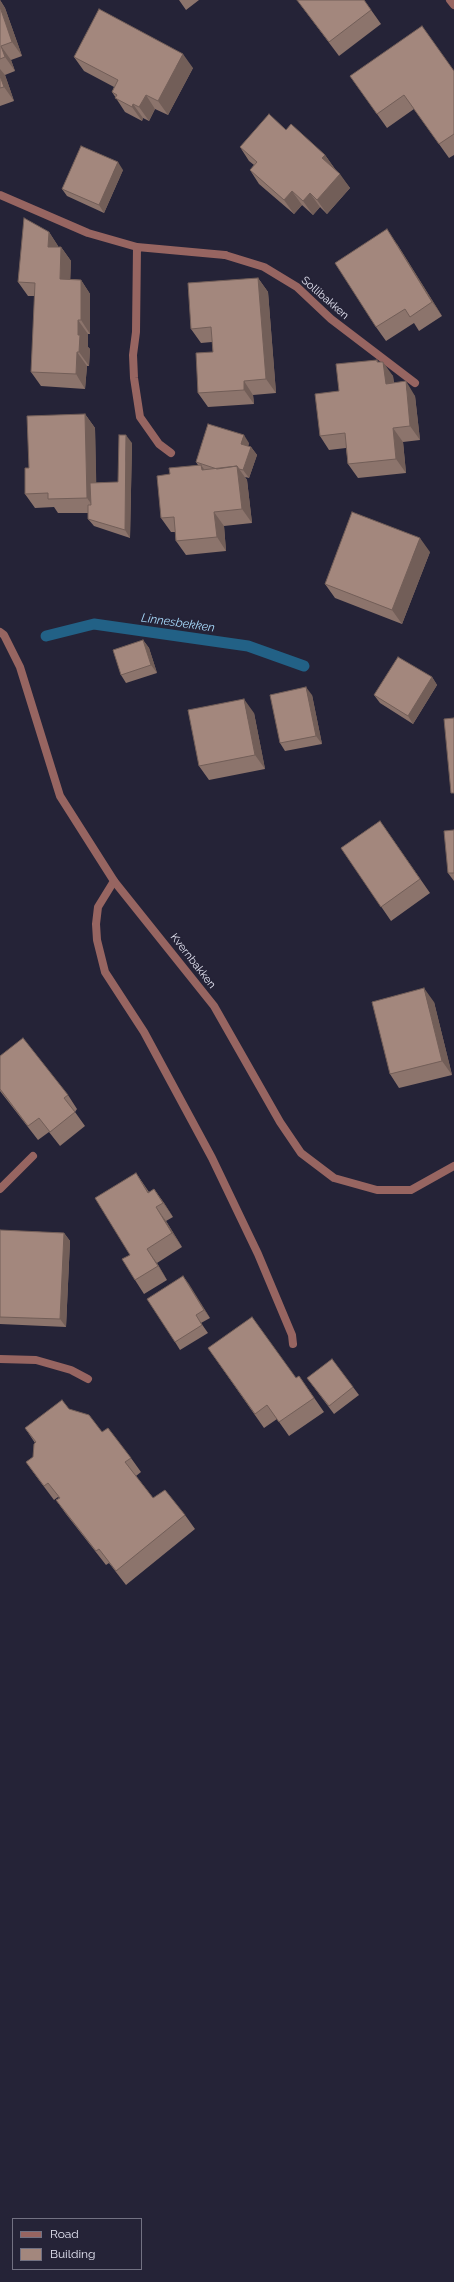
<!DOCTYPE html>
<html>
<head>
<meta charset="utf-8">
<style>
  body { margin:0 }
  #map { position:relative; width:454px; height:2282px; overflow:hidden; background:#252337; font-family:Raleway,sans-serif }
  canvas { display:block }
  .legend { position:absolute; left:12px; top:2218px; width:130px; height:52px; box-sizing:border-box; background:#252337; border:1px solid #727182; margin:0; padding:5px 7px; list-style:none; font-size:12px; color:#e5e5f3 }
  .legend li { display:flex; align-items:center; gap:8px; height:20px }
  .legend b { width:20px; border:1px solid #727182 }
</style>
</head>
<body>
<div id="map">
<canvas width="454" height="2282"></canvas>
<ul class="legend">
<li><b style="height:5px;background:#976561"></b>Road</li>
<li><b style="height:11px;background:#a3877d"></b>Building</li>
</ul>
</div>
<script>
const c = document.querySelector('canvas').getContext('2d');
c.lineJoin = 'round';
const shape = rows => new Path2D(rows.map(r => 'M' + r).join(''));
function stroke(path, color, width, dash) { c.strokeStyle = color; c.lineWidth = width; c.lineCap = dash ? 'butt' : 'round'; c.setLineDash(dash || []); c.stroke(path); }
function fill(path, color) { c.fillStyle = color; c.fill(path, 'evenodd'); }
function label(font, color, halo, rows, align = 'center') {
  c.font = font + ' Raleway,sans-serif'; c.lineWidth = 4; c.setLineDash([]); c.textBaseline = 'middle'; c.strokeStyle = halo; c.fillStyle = color; for (const [text, x, y, turn = 0] of rows) {
    c.save(); c.translate(x, y); c.rotate((+turn || 0) * Math.PI / 180); c.textAlign = isNaN(turn) ? turn : align; if (halo) c.strokeText(text, 0, 0); c.fillText(text, 0, 0); c.restore();
  }
}
const stream = shape([
  [46,636,94,624,248,646,304,666]
]);
const lane = shape([
  [225,255,264,267,297,287,331,319,415,383],
  [114,881,98,907,96,924,97,940,105,972,144,1032,212,1158,258,1254,292,1335,293,1344],
  [0,1189,33,1156],
  [0,1359,36,1360,71,1370,88,1379]
]);
const street = shape([
  [450,0,454,5],
  [0,195,88,233,137,247,225,255],
  [137,247,136,332,133,355,134,378,140,417,159,444,171,453],
  [0,632,4,635,20,667,60,796,114,881,214,1006,280,1122,301,1153,334,1178,377,1190,411,1190,454,1166]
]);
const wall = shape([
  [0,0,5,8,22,56,11,60,15,71,5,75,14,101,0,106],
  [179,0,199,0,186,10],
  [297,0,364,0,381,24,339,56],
  [74,57,193,68,168,115,155,109,149,121,143,118,142,121,125,112,112,92,114,87,84,71],
  [454,71,454,155,449,158,414,109,387,128,350,76],
  [286,130,325,155,335,169,350,188,327,214,320,207,313,215,302,205,294,214,259,184,250,170,254,165,249,161,240,147],
  [123,170,104,213,67,196,62,189],
  [49,232,58,246,58,247,61,247,71,261,70,279,81,280,90,294,90,334,88,334,88,347,90,349,89,366,87,366,85,389,41,386,31,372,35,296,28,296,18,282],
  [397,244,442,316,419,331,414,323,386,341,376,327],
  [258,278,268,292,276,393,253,395,254,404,208,407,198,393,213,352,212,342,201,343,191,329],
  [377,360,378,362,393,376,394,383,415,396,420,440,403,442,406,473,358,478,348,464,346,448,329,450,320,436,339,391],
  [85,414,95,428,96,483,118,482,132,443,130,538,94,526,88,519,88,513,58,513,54,507,35,508,25,494,29,468],
  [249,443,248,446,251,447,257,455,249,478,245,477,247,480,252,523,224,526,226,551,186,555,176,541,175,532,171,532,161,518,170,474,198,465,196,462],
  [430,552,402,624,335,598,325,584],
  [143,640,149,648,157,673,126,683,121,675],
  [432,677,437,685,413,724,380,703,374,695],
  [312,695,322,744,285,751,280,743],
  [254,713,265,769,209,780,199,766],
  [380,821,430,893,391,921,341,848],
  [454,830,454,881,448,873],
  [434,1002,452,1075,399,1088,390,1074],
  [0,1056,68,1095,77,1109,75,1112,85,1126,60,1146,49,1132,38,1140,0,1091],
  [136,1173,149,1192,154,1189,164,1203,173,1217,166,1221,182,1247,157,1263,167,1280,144,1294,135,1280,130,1255],
  [0,1230,64,1233,70,1241,66,1327,0,1324],
  [183,1276,210,1318,201,1323,208,1333,180,1350,175,1342],
  [208,1348,296,1378,299,1376,324,1412,289,1436,277,1419,264,1428],
  [307,1378,353,1387,359,1395,334,1414],
  [69,1409,102,1432,131,1458,141,1472,136,1476,153,1498,185,1515,195,1529,126,1585,109,1563,106,1565,66,1514,56,1500,59,1498,58,1497,54,1500,36,1476,26,1462,33,1457,35,1443,25,1428]
]);
const shadedWall = shape([
  [0,0,5,8,22,56,12,42,0,7],
  [1,46,11,60,15,71,5,57],
  [183,54,193,68,168,115,158,101],
  [0,69,5,75,14,101,4,87,0,76],
  [146,95,155,109,149,121,139,107],
  [133,104,143,118,142,121,132,107],
  [325,155,335,169,322,158],
  [118,162,123,170,104,213,99,205],
  [340,174,350,188,327,214,317,200],
  [292,191,302,205,294,214,284,200],
  [310,193,320,207,313,215,303,201],
  [387,229,397,244,442,316,432,302],
  [49,232,58,246,58,261,48,247],
  [61,247,71,261,70,293,60,279],
  [258,278,268,292,276,393,266,379],
  [81,280,90,294,90,334,81,320],
  [78,320,88,334,88,347,90,349,89,366,79,352,78,335],
  [77,352,87,366,85,389,76,374],
  [377,360,384,371,383,362,393,376,395,398,386,384,377,362],
  [244,381,253,395,254,404,244,390],
  [406,381,415,396,420,440,410,426],
  [85,414,95,428,97,512,87,498],
  [393,428,403,442,406,473,396,459],
  [126,435,132,443,130,538,125,530],
  [244,435,249,443,247,452,241,444],
  [251,447,257,455,249,478,243,470],
  [201,465,211,479,202,470],
  [237,466,247,480,252,523,242,509],
  [214,512,224,526,226,551,217,537],
  [420,538,430,552,402,624,392,610],
  [143,640,149,648,157,673,151,665],
  [432,677,437,685,413,724,408,716],
  [306,687,312,695,322,744,316,736],
  [244,699,254,713,265,769,255,755],
  [424,988,434,1002,452,1075,442,1061],
  [136,1173,145,1187,157,1207,148,1193],
  [154,1189,164,1203,173,1217,163,1203],
  [156,1207,166,1221,182,1247,172,1233],
  [64,1233,70,1241,66,1327,60,1319],
  [147,1249,157,1263,167,1280,158,1266],
  [183,1276,189,1284,210,1318,204,1310]
]);
const building = shape([
  [297,0,364,0,371,10,329,42,297,0],
  [0,7,12,42,1,46,5,57,0,59,0,7],
  [99,9,183,54,158,101,146,95,139,107,133,104,132,107,115,98,117,95,112,92,118,80,74,57,99,9],
  [422,26,454,71,454,134,439,144,404,95,377,114,350,76,422,26],
  [0,76,4,87,0,88,0,76],
  [269,114,286,130,291,124,325,155,322,158,340,174,317,200,310,193,303,201,292,191,284,200,250,170,257,162,240,147,269,114],
  [81,146,118,162,99,205,62,189,81,146],
  [24,218,49,232,48,247,61,247,60,279,81,280,81,320,78,320,78,335,80,335,79,352,77,352,76,374,31,372,35,283,18,282,24,218],
  [387,229,432,302,410,317,405,309,376,327,335,263,387,229],
  [258,278,266,379,244,381,244,390,198,393,196,353,213,352,211,327,191,329,188,283,258,278],
  [377,360,377,362,383,362,386,384,406,381,410,426,393,428,396,459,348,464,345,433,320,436,315,394,339,391,336,364,377,360],
  [85,414,87,498,48,499,48,493,25,494,25,468,29,468,27,416,85,414],
  [208,424,244,435,241,444,251,447,243,470,239,469,237,466,217,469,196,462,208,424],
  [119,435,126,435,125,530,88,519,88,505,91,505,90,483,118,482,119,435],
  [201,465,202,470,237,466,242,509,214,512,217,537,176,541,174,517,161,518,157,476,170,474,169,468,201,465],
  [352,512,420,538,392,610,325,584,352,512],
  [143,640,151,665,121,675,113,650,143,640],
  [398,657,432,677,408,716,374,695,398,657],
  [306,687,316,736,280,743,270,695,306,687],
  [244,699,255,755,199,766,188,710,244,699],
  [454,718,454,793,451,793,444,719,454,718],
  [380,821,420,879,381,907,341,848,380,821],
  [454,830,454,873,448,873,444,831,454,830],
  [424,988,442,1061,390,1074,372,1002,424,988],
  [23,1038,68,1095,64,1098,75,1112,50,1132,39,1118,28,1126,0,1089,0,1056,23,1038],
  [136,1173,148,1193,154,1189,163,1203,156,1207,172,1233,147,1249,158,1266,135,1280,122,1259,130,1255,95,1198,136,1173],
  [0,1230,64,1233,60,1319,0,1317,0,1230],
  [183,1276,204,1310,196,1315,202,1325,175,1342,147,1299,183,1276],
  [252,1317,296,1378,299,1376,314,1398,279,1422,267,1405,255,1414,208,1348,252,1317],
  [332,1359,353,1387,329,1406,307,1378,332,1359],
  [62,1400,69,1409,89,1415,102,1432,108,1428,131,1458,125,1462,153,1498,165,1490,185,1515,116,1571,99,1549,96,1551,56,1500,60,1498,48,1483,44,1486,26,1462,33,1457,34,1444,36,1442,25,1428,62,1400]
]);
const streetNames = [
  ["Sollibakken",325,298,41],
  ["Kvernbakken",193,961,52]
];
const waterNames = [
  ["Linnesbekken",178,623,8]
];
stroke(stream, '#226186', 11);
stroke(lane, '#976561', 8);
stroke(street, '#976561', 8);
fill(wall, '#8c746c');
fill(shadedWall, '#725e58');
fill(building, '#a3877d');
stroke(building, '#725e58', 1);
label('11px', '#e5e5f3', '#252337', streetNames);
label('italic 12px', '#a7d9fb', '#252337', waterNames);
</script>
</body>
</html>
